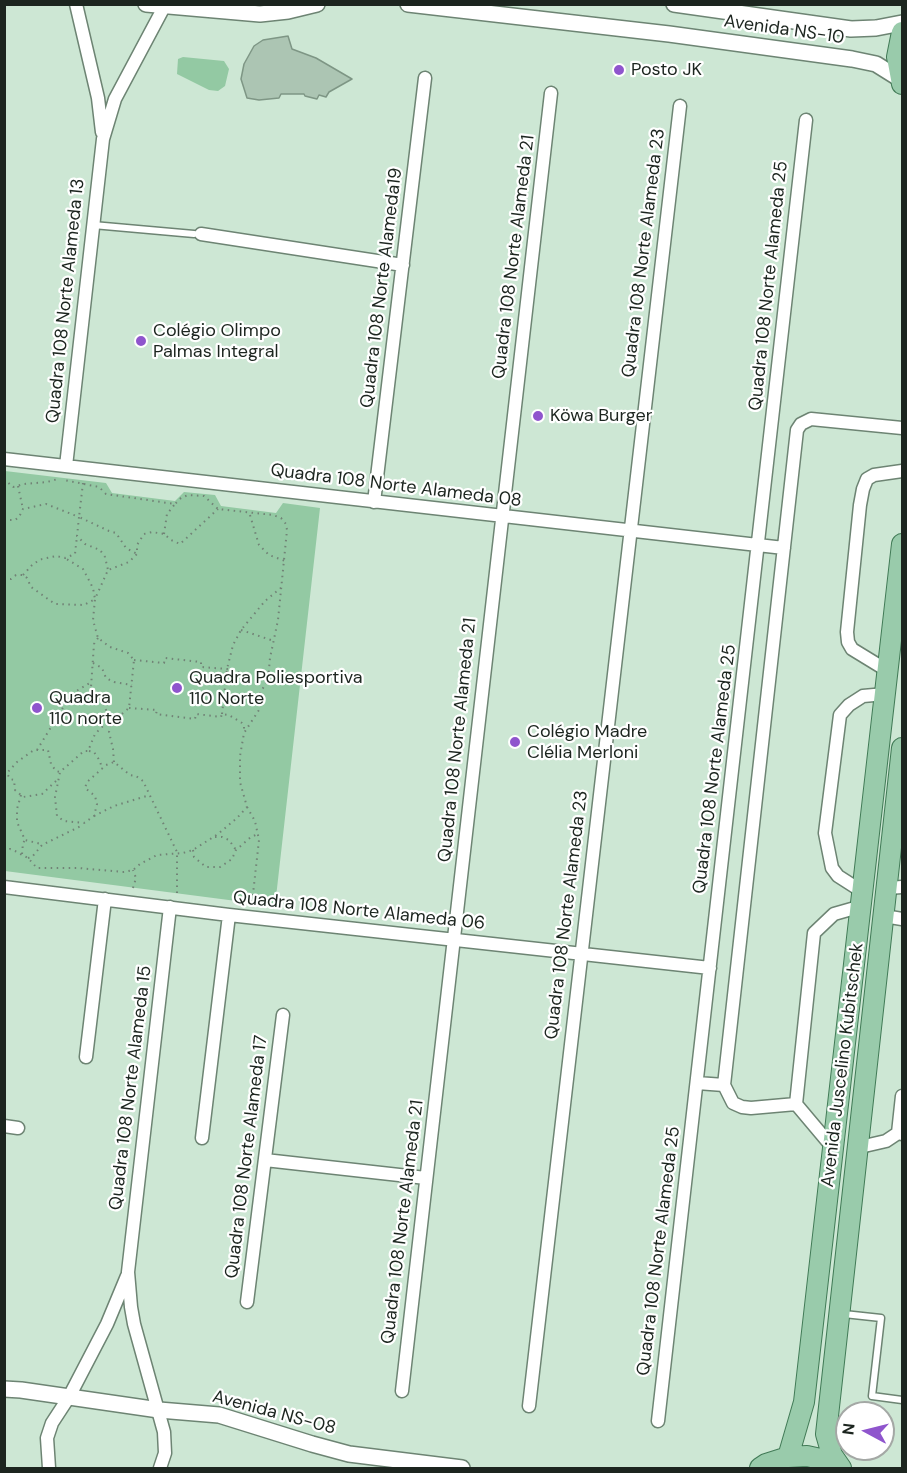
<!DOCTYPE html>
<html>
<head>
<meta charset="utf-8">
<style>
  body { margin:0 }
  #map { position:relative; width:907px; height:1473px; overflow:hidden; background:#cde7d4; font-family:"DM Sans",sans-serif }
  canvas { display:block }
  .frame { position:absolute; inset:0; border:6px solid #1c251f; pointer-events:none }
  .north { position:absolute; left:835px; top:1401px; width:60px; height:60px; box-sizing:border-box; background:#fff; border:2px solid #a4a8a5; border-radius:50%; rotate:277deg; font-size:16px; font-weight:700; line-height:24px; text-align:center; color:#1c251f }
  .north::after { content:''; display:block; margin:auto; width:21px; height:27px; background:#8f55cd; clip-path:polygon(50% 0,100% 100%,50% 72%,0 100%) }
</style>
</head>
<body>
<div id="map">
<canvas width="907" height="1473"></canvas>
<div class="frame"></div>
<div class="north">N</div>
</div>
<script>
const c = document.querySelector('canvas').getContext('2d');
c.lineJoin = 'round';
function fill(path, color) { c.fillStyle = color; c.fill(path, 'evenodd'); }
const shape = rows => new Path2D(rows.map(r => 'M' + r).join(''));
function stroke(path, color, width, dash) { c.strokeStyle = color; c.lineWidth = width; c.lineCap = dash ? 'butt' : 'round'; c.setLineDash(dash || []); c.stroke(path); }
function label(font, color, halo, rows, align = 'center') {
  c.font = font + ' "DM Sans",sans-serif'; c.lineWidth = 4.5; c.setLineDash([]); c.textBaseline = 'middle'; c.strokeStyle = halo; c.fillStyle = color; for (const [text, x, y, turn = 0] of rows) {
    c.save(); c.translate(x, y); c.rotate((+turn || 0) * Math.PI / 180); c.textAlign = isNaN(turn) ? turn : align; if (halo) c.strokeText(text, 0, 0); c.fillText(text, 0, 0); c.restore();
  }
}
const green = shape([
  [183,57,224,61,229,69,225,86,218,91,209,90,177,74,178,59],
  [5,471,106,483,112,493,175,501,184,492,215,495,221,506,276,513,283,503,320,508,275,906,5,871]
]);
const building = shape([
  [288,36,292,49,316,58,352,79,329,92,326,97,319,95,317,99,305,96,304,94,281,94,279,98,259,100,247,98,241,79,244,64,254,46,263,40,288,36]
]);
const path = shape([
  [4,479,13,487,24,484,47,482,58,479],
  [83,483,79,517,109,531,116,533,126,548,137,554],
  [18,486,23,509],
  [250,515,259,545,269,555,285,561],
  [4,520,15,520,19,517,23,509,46,504,79,517,77,536,85,544,100,550,105,557,108,570],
  [164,534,167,514,175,504],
  [23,575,33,564,42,559,56,556,65,558,75,554,77,536],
  [4,579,11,579,16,575,23,575,27,578,31,587,55,604,84,605,95,599,93,588,83,569,65,558],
  [241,630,274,641],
  [98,638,94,644,91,687,93,694,103,702,111,723,104,725,95,734,88,751,84,751,60,772,55,797,57,816,64,821,84,823,94,816,97,804,95,796,85,788,87,782,106,765,114,762,130,775,136,776,143,781,177,852,177,893],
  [134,660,164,663,165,658,201,662,201,667,227,669,266,680],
  [93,663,102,668,106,678,114,682,132,685],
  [129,708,157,710,156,714,195,719,196,714,221,717,222,714,229,715,242,723,244,726,244,733],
  [222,714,227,669,233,645,241,630,265,601,282,587],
  [37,750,67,701,78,690,90,683],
  [89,751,94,752,100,761,102,769],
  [114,762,113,749,109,732,111,723,129,708,134,660,128,653,110,647,98,638,93,620,95,599,108,570,129,562,137,554,137,545,144,534,152,532,164,534,171,540,180,544,218,509],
  [56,781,42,794,23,797,15,790,14,780,10,779,7,773,17,762,34,750,48,750,51,764,56,771,60,772],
  [21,795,17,809,17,822,25,840,41,844],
  [247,807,255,821,259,840,252,903],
  [94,816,114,806,150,795],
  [215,837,222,837,229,840,236,850],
  [4,847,10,849],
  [193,850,194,857,206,867,220,867,232,859,236,850,251,837,258,834],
  [4,852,10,849,15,851,28,858,37,868,78,868,124,872,133,870,140,864,157,855,183,853,193,850,218,834,237,818,247,807,240,782,240,756,244,733,259,710,260,693,268,680,270,658,278,620,287,530,286,524,281,518,273,515,218,509,204,496,188,495,181,498,175,504,106,494,99,487,64,480],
  [22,854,23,843,25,840],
  [28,858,32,857,42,845,83,825],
  [133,888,136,878,133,870]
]);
const service = shape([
  [93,225,194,234],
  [844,1314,881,1318,872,1396,902,1400]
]);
const minor = shape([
  [76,4,98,98,102,132],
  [201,234,403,265],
  [4,459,784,548],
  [66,466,103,139,115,99,164,7],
  [374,502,425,78],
  [888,671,852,649,848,642,847,632,860,505,863,489,867,479,874,475,902,471],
  [4,887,229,915,710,968],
  [887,888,902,887],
  [863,892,838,876,832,868,825,833,840,715,849,705,863,696,885,694],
  [884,916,902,919],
  [86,1057,105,899],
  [697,1083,724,1085],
  [796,1104,751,1108,742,1107,733,1103,724,1085,797,430,801,424,811,419,902,428],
  [4,1126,18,1128],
  [898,1133,902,1096],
  [202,1138,229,915],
  [860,1147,886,1141,898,1133,902,1134],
  [833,1148,796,1104,814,933,834,914,862,906],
  [265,1160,426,1178],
  [247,1302,283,1015],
  [402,1391,551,93],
  [529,1406,680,106],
  [658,1421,806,120],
  [49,1468,47,1438,52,1423,69,1397,107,1324,127,1276],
  [160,1468,165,1453,164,1432,134,1324,131,1307,128,1272,170,907]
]);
const tertiary = shape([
  [146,4,260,14,288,11,317,4],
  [408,4,669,34,852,59,876,64,900,79],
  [674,4,851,29,876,28,902,23],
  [4,1389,21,1390,159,1410,219,1415,312,1444,349,1454,462,1468]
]);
const primary = shape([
  [902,32,897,57,902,84],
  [788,1457,804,1402,902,544],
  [760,1468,766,1464,788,1457,807,1456,825,1460,841,1468],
  [841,1468,832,1455,826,1434,902,748]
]);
const markers = [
  [619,70,6,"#8f55cd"],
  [141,341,6,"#8f55cd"],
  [538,416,6,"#8f55cd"],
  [177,688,6,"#8f55cd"],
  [37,708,6,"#8f55cd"],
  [515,742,6,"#8f55cd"]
];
const streetNames = [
  ["Avenida NS-10",784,30,8],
  ["Quadra 108 Norte Alameda 23",644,253,-83],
  ["Quadra 108 Norte Alameda 21",514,257,-83],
  ["Quadra 108 Norte Alameda 25",769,286,-84],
  ["Quadra 108 Norte Alameda19",382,288,-83],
  ["Quadra 108 Norte Alameda 13",66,301,-84],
  ["Quadra 108 Norte Alameda 08",396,486,7],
  ["Quadra 108 Norte Alameda 21",458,740,-84],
  ["Quadra 108 Norte Alameda 25",715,769,-83],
  ["Quadra 108 Norte Alameda 06",359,911,6],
  ["Quadra 108 Norte Alameda 23",567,915,-83],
  ["Avenida Juscelino Kubitschek",843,1065,-83],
  ["Quadra 108 Norte Alameda 15",131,1088,-83],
  ["Quadra 108 Norte Alameda 17",247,1157,-83],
  ["Quadra 108 Norte Alameda 21",403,1222,-83],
  ["Quadra 108 Norte Alameda 25",659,1251,-83],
  ["Avenida NS-08",274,1413,15]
];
const poiNames = [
  ["Posto JK",631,70],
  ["Colégio Olimpo",153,331],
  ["Palmas Integral",153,352],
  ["Köwa Burger",550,416],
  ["Quadra Poliesportiva",189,678],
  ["110 Norte",189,699],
  ["Quadra",49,698],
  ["110 norte",49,719],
  ["Colégio Madre",527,732],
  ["Clélia Merloni",527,753]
];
fill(green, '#93c9a3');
fill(building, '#acc5b3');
stroke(building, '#7e9685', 1.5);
stroke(service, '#6d8473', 9);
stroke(minor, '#6d8473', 15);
stroke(tertiary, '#6d8473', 18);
stroke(primary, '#417a56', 22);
stroke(path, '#718376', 2, [1.5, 4.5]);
stroke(service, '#fff', 6);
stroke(minor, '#fff', 12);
stroke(tertiary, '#fff', 15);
stroke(primary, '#99cbab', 20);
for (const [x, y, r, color] of markers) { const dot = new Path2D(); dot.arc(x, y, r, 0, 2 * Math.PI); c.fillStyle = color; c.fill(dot); stroke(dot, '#fff', 2); }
label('18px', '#1c251f', '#fff', streetNames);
label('18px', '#1c251f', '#fff', poiNames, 'left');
</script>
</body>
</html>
